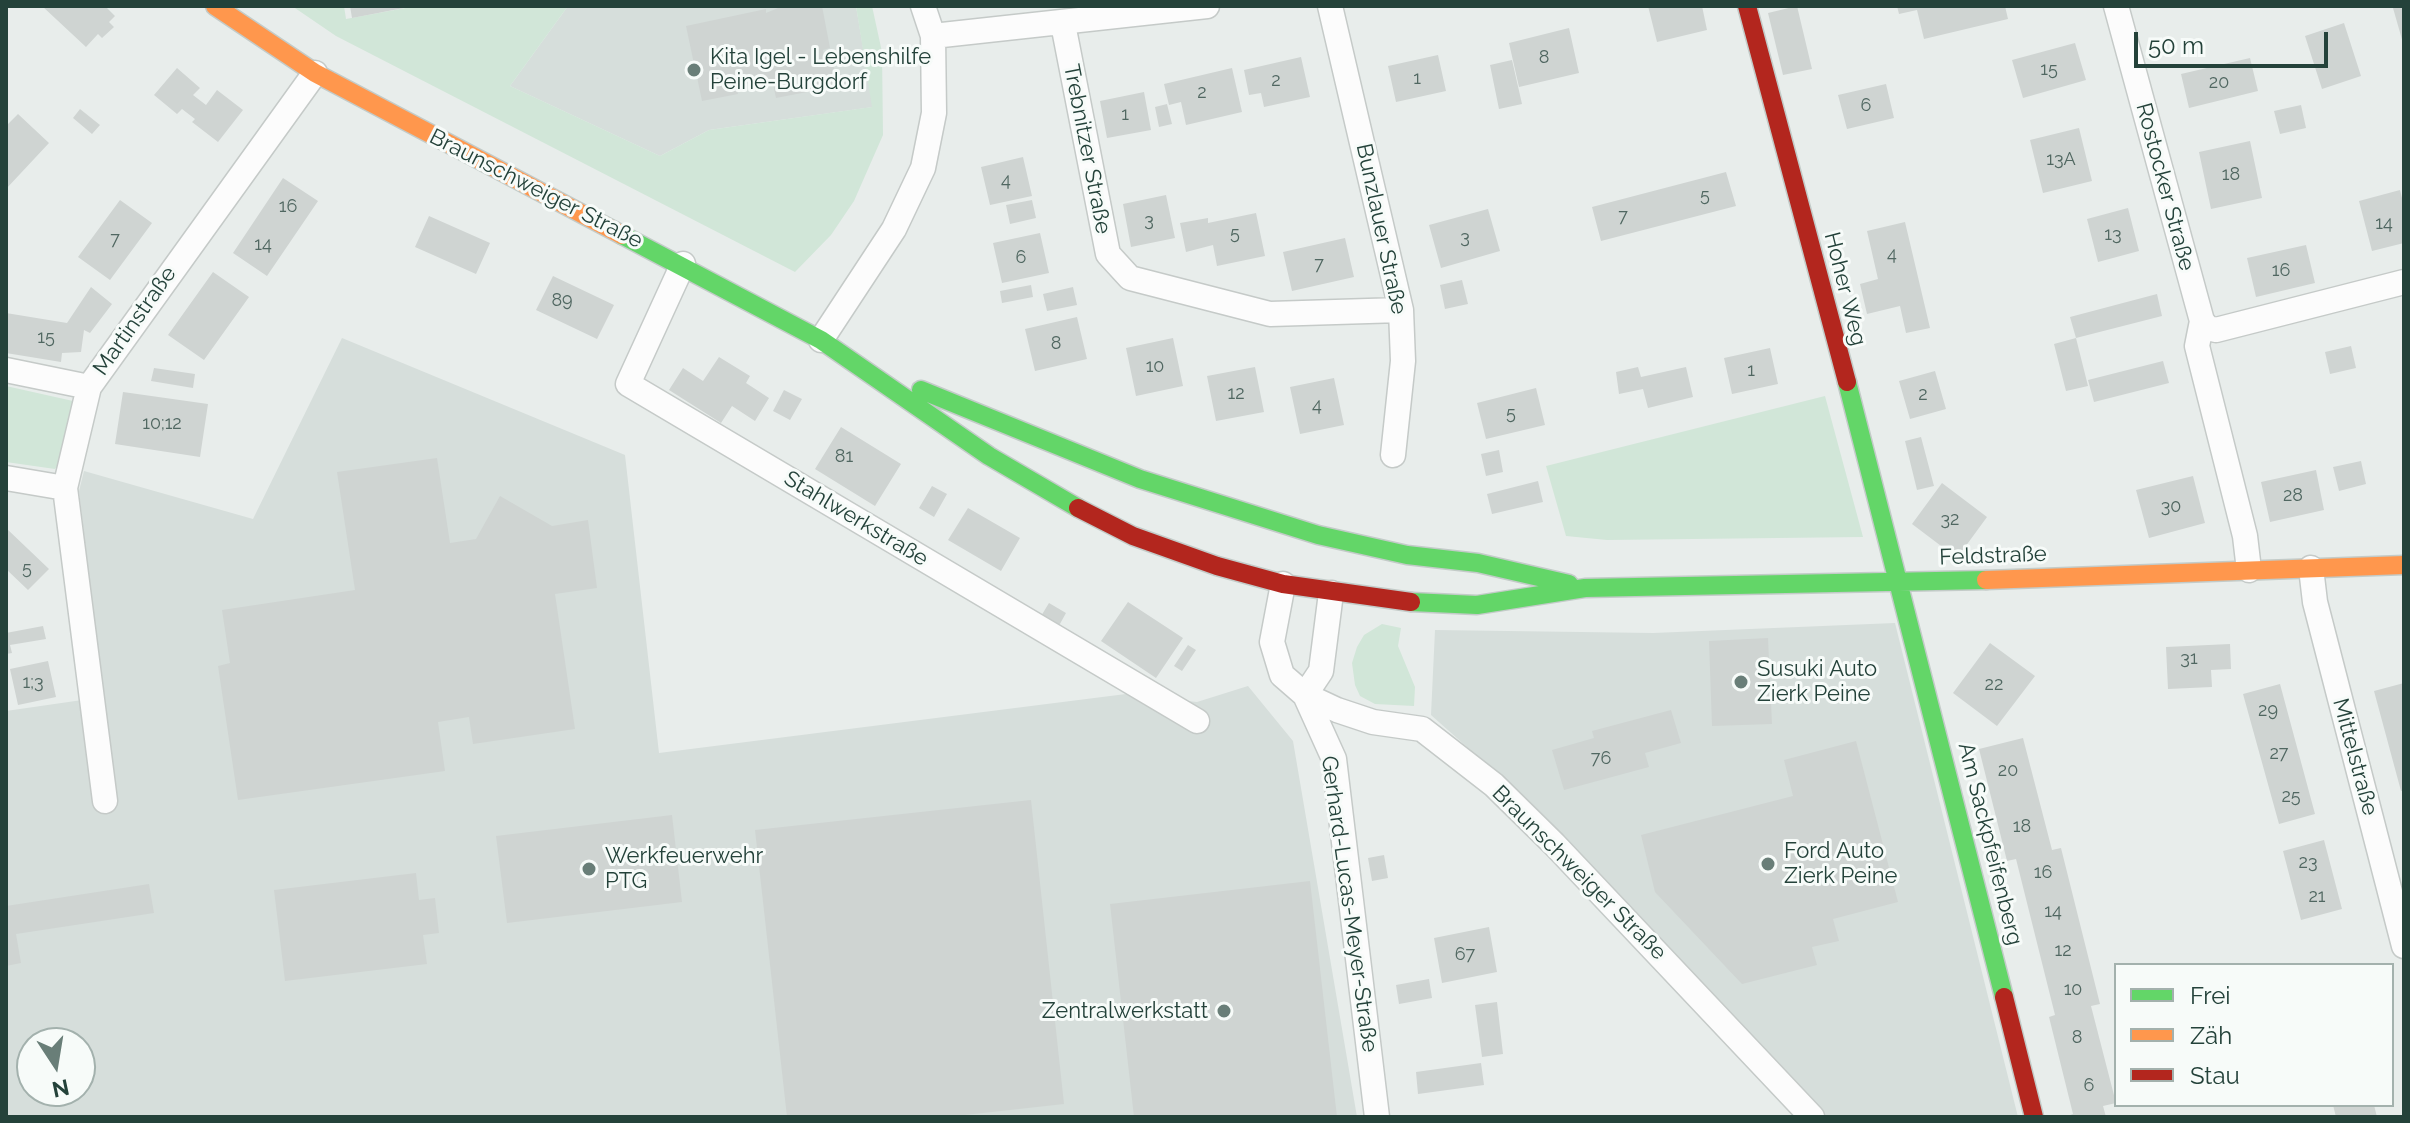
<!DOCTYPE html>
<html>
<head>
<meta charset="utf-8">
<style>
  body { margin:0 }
  #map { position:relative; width:2410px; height:1123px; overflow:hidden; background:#e8edeb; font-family:Raleway,sans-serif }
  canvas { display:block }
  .frame { position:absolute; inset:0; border:8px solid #24423a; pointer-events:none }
  .legend { position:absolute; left:2114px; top:963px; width:280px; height:144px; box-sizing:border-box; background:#f7fbf9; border:2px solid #a3b1ad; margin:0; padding:10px 14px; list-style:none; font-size:24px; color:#24423a }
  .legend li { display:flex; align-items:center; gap:16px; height:40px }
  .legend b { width:40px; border:2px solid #a3b1ad }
  .north { position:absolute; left:16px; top:1027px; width:80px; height:80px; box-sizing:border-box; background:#f7fbf9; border:2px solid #a3b1ad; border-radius:50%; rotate:168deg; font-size:22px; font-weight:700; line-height:32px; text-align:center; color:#24423a }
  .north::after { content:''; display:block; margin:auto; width:28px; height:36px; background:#697e78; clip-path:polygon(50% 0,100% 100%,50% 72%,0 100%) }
  .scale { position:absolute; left:2134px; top:32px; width:194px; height:36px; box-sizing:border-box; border:4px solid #24423a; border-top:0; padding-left:10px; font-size:24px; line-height:28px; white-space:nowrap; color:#24423a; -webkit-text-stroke:6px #f7fbf9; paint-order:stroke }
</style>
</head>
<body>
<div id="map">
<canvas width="2410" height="1123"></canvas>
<div class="frame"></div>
<ul class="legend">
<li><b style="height:10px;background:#63d668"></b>Frei</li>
<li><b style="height:10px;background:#ff974d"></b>Zäh</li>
<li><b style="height:10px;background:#b3261e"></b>Stau</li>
</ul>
<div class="north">N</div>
<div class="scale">50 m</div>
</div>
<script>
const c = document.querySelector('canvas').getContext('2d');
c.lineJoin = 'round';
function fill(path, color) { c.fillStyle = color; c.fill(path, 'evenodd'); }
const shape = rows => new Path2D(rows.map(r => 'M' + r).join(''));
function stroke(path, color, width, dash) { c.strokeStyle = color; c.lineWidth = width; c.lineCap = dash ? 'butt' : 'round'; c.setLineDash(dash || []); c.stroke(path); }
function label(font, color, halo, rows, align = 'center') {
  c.font = font + ' Raleway,sans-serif'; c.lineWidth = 6; c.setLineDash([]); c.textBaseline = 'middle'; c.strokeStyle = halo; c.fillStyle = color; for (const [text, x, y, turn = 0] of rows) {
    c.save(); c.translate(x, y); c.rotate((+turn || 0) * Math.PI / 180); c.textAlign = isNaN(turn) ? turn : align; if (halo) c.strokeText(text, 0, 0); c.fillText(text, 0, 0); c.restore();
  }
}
const built = shape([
  [568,6,856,6,873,107,709,130,660,156,510,86],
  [342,338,625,455,659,753,1126,694,1197,702,1248,686,1293,741,1357,1117,6,1117,6,711,103,697,79,491,84,471,253,519],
  [32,1043,80,1043,80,1091,32,1091],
  [1895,623,2018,1117,1824,1117,1642,919,1505,781,1431,715,1435,630,1653,633]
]);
const green = shape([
  [292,6,344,6,346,19,416,6,568,6,510,86,660,156,709,130,872,107,856,6,872,6,882,52,883,135,854,201,831,235,795,272,336,36],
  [6,386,73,401,62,459,55,469,6,462],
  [1825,396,1863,537,1607,540,1566,536,1546,466],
  [1382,624,1401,628,1398,646,1415,687,1414,706,1375,704,1360,696,1355,685,1352,663,1357,647,1364,635]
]);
const building = shape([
  [42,6,105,6,115,16,109,22,114,27,102,38,98,34,86,47],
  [350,6,409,6,409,7,352,18],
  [783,6,822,6,830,48,823,50,824,56,831,55,838,86,776,98,772,79,736,86,738,94,702,101,696,72,702,71,700,63,694,64,686,26,766,9,766,13],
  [1648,6,1702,6,1707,30,1657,42],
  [1797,6,1812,69,1783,75,1768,13],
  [1897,6,2005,6,2008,19,1924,39,1917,10,1899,14],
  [2399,6,2404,6,2403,43,2393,8],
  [2344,23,2361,76,2322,89,2305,36],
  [1569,28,1579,73,1519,87,1509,43],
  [2075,43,2086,80,2023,98,2012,60],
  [1438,55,1446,91,1396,102,1388,66],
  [1301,57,1310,97,1264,107,1261,93,1249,95,1244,70],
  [2250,58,2258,91,2189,108,2181,74],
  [1512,60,1522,104,1499,109,1490,65],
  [177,68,200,88,193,95,206,105,217,90,243,110,218,142,192,122,195,119,182,109,177,114,154,95],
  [1232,68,1242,112,1186,125,1181,102,1169,105,1164,84],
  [1886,84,1894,118,1847,129,1838,95],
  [1144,92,1151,130,1107,138,1100,101],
  [1167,104,1172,124,1159,127,1155,107],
  [2301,105,2306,128,2280,134,2274,111],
  [80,109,100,125,92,134,73,118],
  [18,114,49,143,6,189,6,126],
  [2079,128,2092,181,2043,193,2030,140],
  [2250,141,2262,198,2211,209,2199,152],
  [1023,157,1032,196,990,205,981,167],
  [1726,172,1736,206,1601,241,1592,207],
  [283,178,318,201,267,276,233,253],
  [2400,190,2404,206,2404,243,2372,251,2359,201],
  [1166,195,1175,238,1131,247,1123,204],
  [120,200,152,223,110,280,78,257],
  [1032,200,1036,218,1010,224,1006,205],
  [2128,208,2139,251,2098,262,2087,219],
  [1488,209,1500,251,1441,268,1429,225],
  [1256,213,1265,256,1217,266,1213,245,1186,252,1180,223,1208,218,1208,223],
  [429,216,490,243,476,274,415,247],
  [1905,222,1930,328,1906,333,1900,306,1867,314,1860,284,1878,279,1867,231],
  [1040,233,1049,273,1002,283,993,243],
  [1345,238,1354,277,1292,291,1283,252],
  [2306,245,2315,283,2256,297,2247,258],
  [213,272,249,297,204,360,168,335],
  [553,276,614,305,597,339,536,310],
  [1462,280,1468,304,1445,309,1440,285],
  [1031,285,1033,297,1002,303,1000,291],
  [91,287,112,304,90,333,84,330,81,352,62,353,61,362,6,353,6,313,67,323],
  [1073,287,1077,305,1047,311,1043,294],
  [2157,294,2162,316,2076,338,2070,317],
  [1077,317,1087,359,1035,371,1025,329],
  [1173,338,1183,386,1136,396,1126,348],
  [2076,338,2088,386,2066,391,2054,344],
  [2351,346,2356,368,2330,374,2325,352],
  [1770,348,1778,384,1732,394,1724,358],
  [719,357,750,376,746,383,769,398,755,421,732,406,721,423,669,390,683,368,703,381],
  [2163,361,2169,383,2094,402,2088,380],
  [1255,367,1264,412,1216,421,1207,376],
  [1638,367,1641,377,1686,367,1693,397,1648,408,1643,389,1619,394,1616,372],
  [154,368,195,374,193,388,151,381],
  [1935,371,1946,409,1910,419,1899,381],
  [1334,378,1344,425,1300,434,1290,387],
  [1536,388,1545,425,1486,439,1477,403],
  [784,390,802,399,790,420,773,411],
  [123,392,208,404,200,457,115,444],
  [841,427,901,464,875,506,815,469],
  [1921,437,1934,486,1917,490,1905,441],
  [1499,450,1503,472,1486,476,1481,454],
  [437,458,450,543,476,539,500,496,552,526,588,520,597,588,555,594,575,729,473,744,469,717,438,722,445,771,238,800,218,666,230,663,222,610,355,590,337,472],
  [2361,461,2366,484,2339,491,2333,467],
  [2316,470,2324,510,2270,522,2261,482],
  [2193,476,2205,523,2149,538,2136,490],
  [1538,481,1543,502,1492,514,1487,494],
  [1942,483,1987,517,1957,558,1912,524],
  [932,486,947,494,934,517,919,508],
  [968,508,1020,538,1001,571,948,540],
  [6,528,49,569,28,590,6,569],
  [1128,602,1183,638,1156,678,1101,641],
  [1049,603,1066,613,1056,631,1038,621],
  [43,626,46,639,10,645,12,653,6,654,6,633],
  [1768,638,1772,724,1712,726,1709,641],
  [1990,643,2035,676,1997,726,1953,693],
  [2230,644,2231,669,2211,670,2212,687,2168,689,2166,647],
  [1188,645,1196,650,1182,671,1174,666],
  [48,661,56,697,18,705,10,669],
  [2404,683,2404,790,2401,791,2374,691],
  [2280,684,2315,814,2279,824,2243,694],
  [1671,710,1681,743,1645,753,1649,767,1564,790,1552,750,1594,738,1592,731],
  [2023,738,2052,850,2061,848,2100,1004,2091,1006,2116,1103,2103,1106,2106,1117,2064,1117,2073,1114,2049,1017,2055,1015,2016,859,2007,861,1979,749],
  [1856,741,1898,902,1833,919,1839,941,1812,947,1817,965,1742,984,1655,892,1641,835,1793,796,1784,760],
  [1031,800,1064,1104,947,1117,787,1117,755,830],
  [672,815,682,902,507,923,496,836],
  [2324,840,2342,909,2301,920,2283,851],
  [1384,855,1388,878,1372,881,1368,858],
  [416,873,419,900,435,898,439,933,423,935,427,964,285,981,274,890],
  [1310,881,1337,1117,1134,1117,1110,904],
  [149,884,154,913,16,934,21,963,6,966,6,906],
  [1489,927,1497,972,1442,983,1434,938],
  [1429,979,1432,998,1399,1004,1396,985],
  [1497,1002,1503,1054,1482,1057,1475,1005],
  [1481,1063,1484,1085,1418,1094,1416,1072],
  [2333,1105,2374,1105,2377,1117,2336,1117]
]);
const street = shape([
  [1330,6,1401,310,1403,361,1393,455],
  [2116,6,2202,321,2208,328,2216,330,2404,282],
  [1063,24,1108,254,1130,278,1270,314,1401,310],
  [933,36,1207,6],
  [683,264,628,384,1197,721],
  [2202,321,2197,346,2245,536,2249,570],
  [821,340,894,229,923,168,934,113,933,36,923,6],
  [6,370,89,387],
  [6,478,65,488],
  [2311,568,2315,602,2404,946],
  [1283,584,1272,642,1282,675,1305,695,1337,710,1373,722,1422,729,1494,785,1554,844,1812,1117],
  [1305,695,1334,759,1377,1117],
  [1305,695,1321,671,1331,593],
  [105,801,65,488,89,387,315,73]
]);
const fast = shape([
  [622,235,821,340,989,456,1078,508],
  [1847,382,2004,997],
  [921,390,1140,479,1318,535,1407,555,1478,563,1569,584],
  [1411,602,1477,605,1585,588,1986,580]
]);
const slow = shape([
  [215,6,315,73,622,235],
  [1986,580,2404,565]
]);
const jam = shape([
  [1747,6,1847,382],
  [1078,508,1133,536,1217,566,1283,584,1411,602],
  [2004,997,2034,1117]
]);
const markers = [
  [694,70,8,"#697e78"],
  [1741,682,8,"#697e78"],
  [1768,864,8,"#697e78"],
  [589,869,8,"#697e78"],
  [1224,1011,8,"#697e78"]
];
const numberNames = [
  ["8",1544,58],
  ["15",2049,70],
  ["1",1417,79],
  ["2",1276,81],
  ["20",2219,83],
  ["2",1202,93],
  ["6",1866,106],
  ["1",1125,115],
  ["13A",2061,160],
  ["18",2231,175],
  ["4",1006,181],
  ["5",1705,196],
  ["16",288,207],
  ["7",1623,217],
  ["3",1149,221],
  ["14",2384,224],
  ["5",1235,234],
  ["13",2113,235],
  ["3",1465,238],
  ["7",115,240],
  ["14",263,245],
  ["4",1892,255],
  ["6",1021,258],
  ["7",1319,265],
  ["16",2281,271],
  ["89",562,301],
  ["15",46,338],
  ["8",1056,344],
  ["10",1155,367],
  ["1",1751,371],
  ["12",1236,394],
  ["2",1923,395],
  ["4",1317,406],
  ["5",1511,414],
  ["10;12",162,424],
  ["81",844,457],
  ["28",2293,496],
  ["30",2171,507],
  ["32",1950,520],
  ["5",27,569],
  ["31",2189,659],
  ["1;3",33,683],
  ["22",1994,685],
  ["29",2268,711],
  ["27",2279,754],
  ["76",1601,759],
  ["20",2008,771],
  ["25",2291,797],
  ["18",2022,827],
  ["23",2308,863],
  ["16",2043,873],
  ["21",2317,897],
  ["14",2053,912],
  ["12",2063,951],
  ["67",1465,955],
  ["10",2073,990],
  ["8",2077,1038],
  ["6",2089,1086]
];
const poiNames = [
  ["Kita Igel - Lebenshilfe",710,57],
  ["Peine-Burgdorf",710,82],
  ["Susuki Auto",1757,669],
  ["Zierk Peine",1757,694],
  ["Ford Auto",1784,851],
  ["Zierk Peine",1784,876],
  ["Werkfeuerwehr",605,856],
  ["PTG",605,881],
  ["Zentralwerkstatt",1208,1011,"right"]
];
const streetNames = [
  ["Trebnitzer Straße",1087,149,79],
  ["Rostocker Straße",2165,187,75],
  ["Braunschweiger Straße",536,189,27],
  ["Bunzlauer Straße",1381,229,78],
  ["Hoher Weg",1845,289,76],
  ["Martinstraße",135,321,-55],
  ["Stahlwerkstraße",856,519,31],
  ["Feldstraße",1993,556,-2],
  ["Mittelstraße",2355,757,75],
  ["Am Sackpfeifenberg",1990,844,76],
  ["Braunschweiger Straße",1579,873,45],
  ["Gerhard-Lucas-Meyer-Straße",1349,904,82]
];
fill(built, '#d6dedb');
fill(green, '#d1e6d8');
fill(building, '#cfd4d2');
stroke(street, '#c5cac8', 27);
stroke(fast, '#c3cbc8', 21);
stroke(slow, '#c3cbc8', 21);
stroke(jam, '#c3cbc8', 21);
stroke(street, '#fcfcfc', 24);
stroke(fast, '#63d668', 18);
stroke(slow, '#ff974d', 18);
stroke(jam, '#b3261e', 18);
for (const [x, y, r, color] of markers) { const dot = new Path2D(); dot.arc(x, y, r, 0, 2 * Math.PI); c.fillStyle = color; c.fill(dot); stroke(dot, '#f7fbf9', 3); }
label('18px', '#506761', null, numberNames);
label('22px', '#24423a', '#f7fbf9', poiNames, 'left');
label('22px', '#24423a', '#f7fbf9', streetNames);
</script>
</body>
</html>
